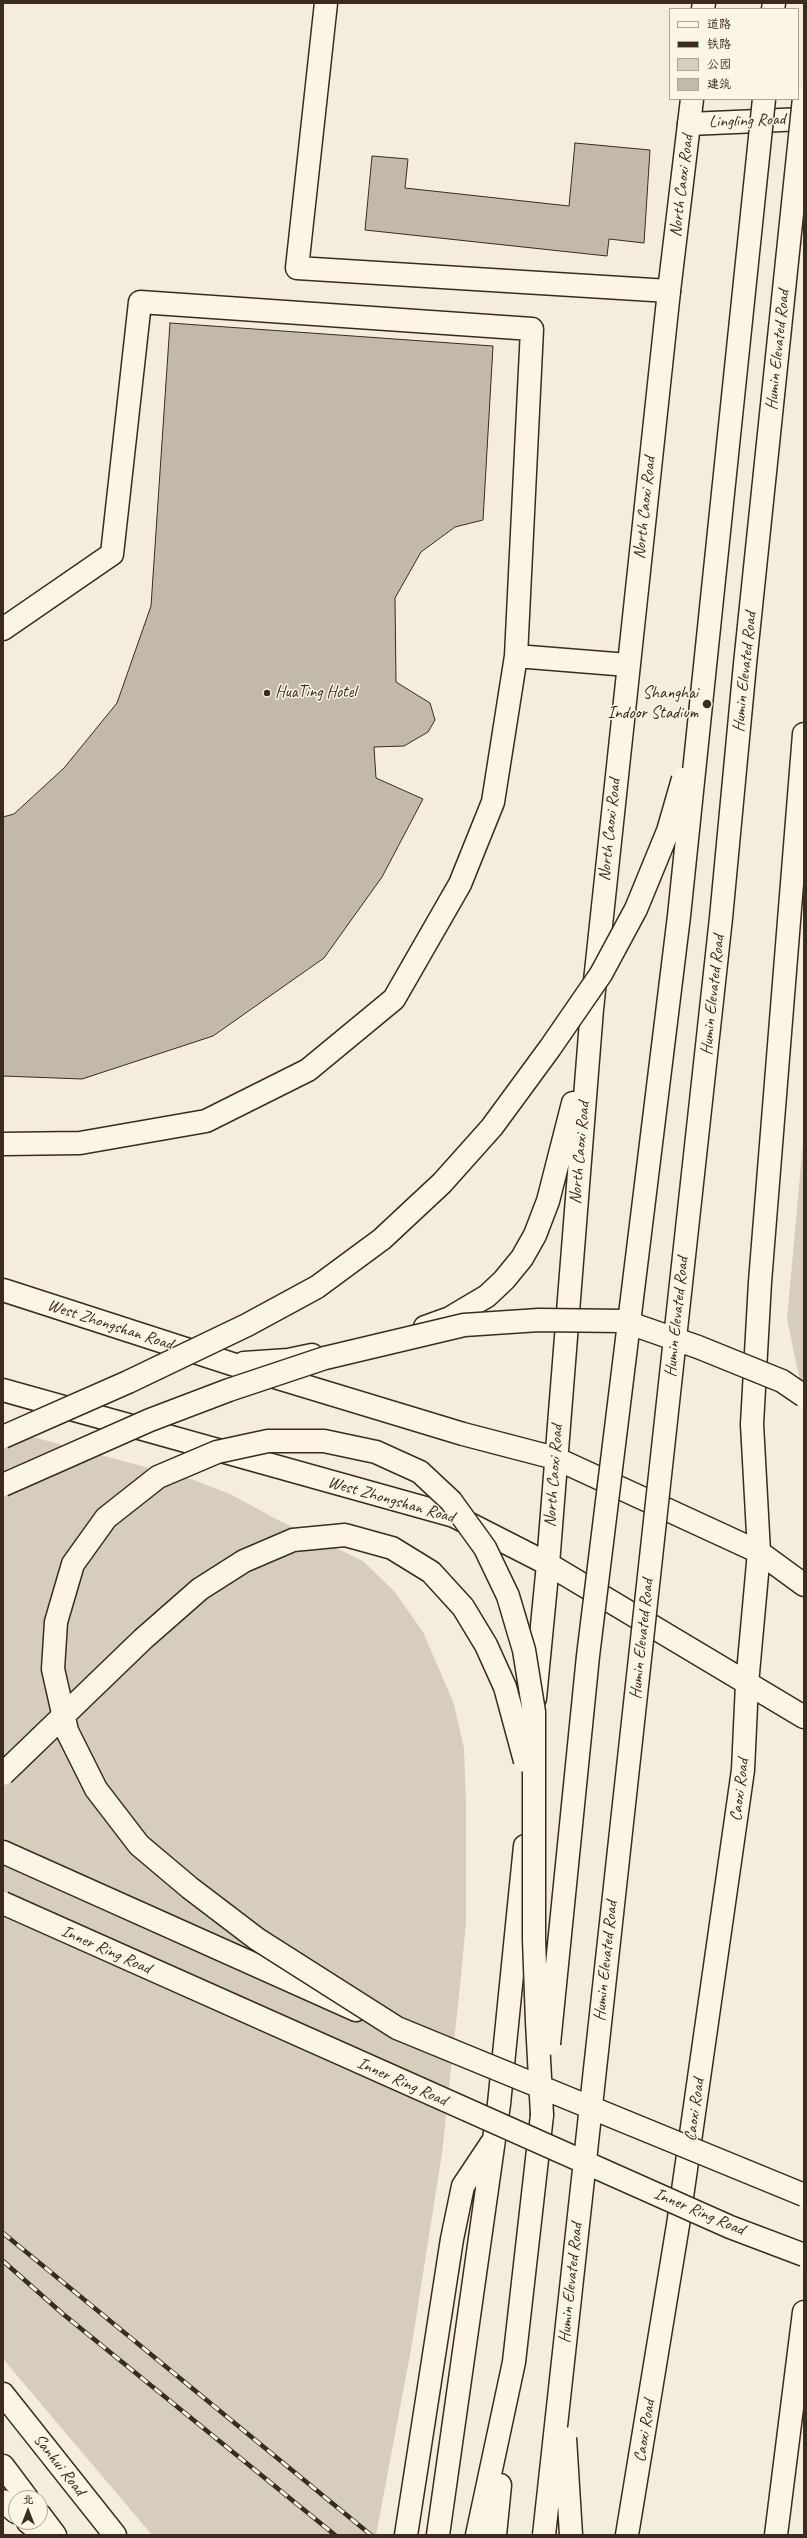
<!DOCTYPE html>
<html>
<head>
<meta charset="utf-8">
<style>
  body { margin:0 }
  #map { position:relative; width:807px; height:2538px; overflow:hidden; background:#f4eddd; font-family:Caveat,"LXGW WenKai TC",sans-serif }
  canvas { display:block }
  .frame { position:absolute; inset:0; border:4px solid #3b2a1e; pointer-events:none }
  .legend { position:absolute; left:669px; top:8px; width:130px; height:92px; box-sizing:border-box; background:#fcf5e5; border:1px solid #afa495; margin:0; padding:5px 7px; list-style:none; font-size:12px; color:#3b2a1e }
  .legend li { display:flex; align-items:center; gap:8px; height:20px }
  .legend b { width:20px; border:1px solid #afa495 }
  .north { position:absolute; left:8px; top:2490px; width:40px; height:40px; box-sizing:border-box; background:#fcf5e5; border:1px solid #afa495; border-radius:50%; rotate:0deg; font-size:11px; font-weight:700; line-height:16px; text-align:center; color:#3b2a1e }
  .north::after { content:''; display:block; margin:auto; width:14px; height:18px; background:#3b2a1e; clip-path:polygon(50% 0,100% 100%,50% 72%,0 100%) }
</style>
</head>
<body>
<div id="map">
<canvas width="807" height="2538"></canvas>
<div class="frame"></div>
<ul class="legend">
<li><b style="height:5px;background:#fcf5e5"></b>道路</li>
<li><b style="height:5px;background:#3b2a1e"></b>铁路</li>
<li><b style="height:11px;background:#d6cdbd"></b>公园</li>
<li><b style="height:11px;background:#c3b9aa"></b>建筑</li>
</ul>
<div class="north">北</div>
</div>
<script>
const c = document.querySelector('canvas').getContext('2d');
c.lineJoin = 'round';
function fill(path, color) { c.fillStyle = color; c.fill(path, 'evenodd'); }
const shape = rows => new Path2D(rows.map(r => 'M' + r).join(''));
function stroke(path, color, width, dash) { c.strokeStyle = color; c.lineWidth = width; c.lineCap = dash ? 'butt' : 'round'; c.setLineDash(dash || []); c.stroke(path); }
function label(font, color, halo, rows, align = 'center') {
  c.font = font + ' Caveat,sans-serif'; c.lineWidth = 3; c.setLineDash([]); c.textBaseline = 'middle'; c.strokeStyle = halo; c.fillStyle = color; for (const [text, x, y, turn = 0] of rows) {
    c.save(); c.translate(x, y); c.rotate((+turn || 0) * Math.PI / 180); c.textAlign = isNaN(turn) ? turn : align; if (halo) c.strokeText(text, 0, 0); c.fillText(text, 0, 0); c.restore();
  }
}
const green = shape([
  [804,1131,804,1401,787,1319],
  [3,1429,194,1480,232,1495,274,1518,363,1561,394,1591,423,1632,454,1704,464,1748,466,1805,466,1922,461,1977,442,2153,412,2344,376,2535,152,2535,3,2359]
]);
const building = shape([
  [575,143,650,150,644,243,609,239,607,256,365,230,372,156,408,159,405,188,569,206,575,143],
  [170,323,493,346,483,520,455,527,421,552,395,598,396,682,430,703,435,720,428,732,404,746,374,747,376,778,423,799,382,877,324,958,213,1036,82,1079,3,1076,3,817,14,814,64,768,117,703,151,606,170,323]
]);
const service = shape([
  [326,3,297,268,669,291],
  [3,629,112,554,140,302,532,329,516,656],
  [3,1144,80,1143,206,1121,308,1070,394,999,460,884,493,802,516,656,628,665],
  [776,2535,804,2312]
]);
const tertiary = shape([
  [689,124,804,119],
  [3,2394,115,2535],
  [3,2501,16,2512],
  [28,2522,44,2535]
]);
const primary = shape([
  [703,9,704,3],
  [3,1290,232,1364,463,1434,555,1458,759,1552,804,1585],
  [425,1327,450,1318,487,1296,504,1280,522,1258,535,1235,548,1201,573,1103],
  [244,1363,288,1360,312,1355],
  [3,1390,454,1516,548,1564,804,1717],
  [535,1698,548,1564,592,1009,669,291,692,99],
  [406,2535,452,2239,463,2186,491,2144],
  [438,2535,499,2104,525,1846],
  [627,2535,678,2225,743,1770,747,1684,759,1552,752,1424,760,1282,804,734]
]);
const trunk = shape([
  [773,9,774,3],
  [3,1852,356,2010],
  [3,2466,27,2498],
  [40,2515,55,2535],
  [477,2535,514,2362,542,2115],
  [495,2535,500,2485]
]);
const rail = shape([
  [3,2233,371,2535],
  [3,2261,63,2314,335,2535]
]);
const trunkBridge = shape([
  [3,1437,128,1382,247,1325,317,1287,382,1239,442,1183,492,1127,550,1048,601,974,636,909,668,831,683,779],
  [3,1485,150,1420,229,1390,325,1358,464,1325,539,1320,623,1321,698,1347,782,1381,804,1396],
  [3,1774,143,1639,200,1589,244,1561,293,1540,345,1535,392,1548,431,1572,463,1607,486,1645,505,1687,525,1761],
  [3,1903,730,2227,804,2255],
  [549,2044,588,1656,679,916,764,99],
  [542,2115,537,2022,534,1939,534,1712,524,1650,508,1596,485,1548,451,1501,420,1472,376,1452,324,1441,268,1441,217,1452,158,1477,106,1518,73,1564,56,1622,53,1669,67,1731,96,1789,139,1845,190,1888,257,1939,397,2028,804,2195],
  [565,2438,571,2535],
  [544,2535,721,918,745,664,804,98]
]);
const markers = [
  [267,693,4,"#3b2a1e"],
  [707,704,5,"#3b2a1e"]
];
const streetNames = [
  ["Lingling Road",747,121,-2],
  ["North Caoxi Road",682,186,-83],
  ["Humin Elevated Road",778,350,-84],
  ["North Caoxi Road",645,508,-84],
  ["Humin Elevated Road",745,672,-84],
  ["North Caoxi Road",610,830,-84],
  ["Humin Elevated Road",713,995,-84],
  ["North Caoxi Road",580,1153,-85],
  ["Humin Elevated Road",677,1317,-84],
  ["West Zhongshan Road",110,1325,18],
  ["North Caoxi Road",554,1476,-86],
  ["West Zhongshan Road",391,1500,16],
  ["Humin Elevated Road",642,1639,-84],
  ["Caoxi Road",740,1790,-83],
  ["Inner Ring Road",106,1950,24],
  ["Humin Elevated Road",606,1961,-84],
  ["Inner Ring Road",402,2082,24],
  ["Caoxi Road",695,2110,-82],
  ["Inner Ring Road",699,2212,23],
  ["Humin Elevated Road",571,2283,-84],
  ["Caoxi Road",645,2431,-81],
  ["Sanhui Road",59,2465,52]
];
const poiNames = [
  ["HuaTing Hotel",275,693],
  ["Shanghai",698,694,"right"],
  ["Indoor Stadium",698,714,"right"]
];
fill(green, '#d6cdbd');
fill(building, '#c3b9aa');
stroke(building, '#3b2a1e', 1);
stroke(service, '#3b2a1e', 25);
stroke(tertiary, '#3b2a1e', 25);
stroke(primary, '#3b2a1e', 25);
stroke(trunk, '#3b2a1e', 25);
stroke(service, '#fcf5e5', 22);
stroke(tertiary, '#fcf5e5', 22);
stroke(primary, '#fcf5e5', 22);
stroke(trunk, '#fcf5e5', 22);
stroke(rail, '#3b2a1e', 4.5);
stroke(rail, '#fcf5e5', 3, [9]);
stroke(trunkBridge, '#3b2a1e', 25, []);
stroke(trunkBridge, '#fcf5e5', 22);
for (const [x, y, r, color] of markers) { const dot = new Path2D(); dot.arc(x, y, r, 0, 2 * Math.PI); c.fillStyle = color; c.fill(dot); stroke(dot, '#fcf5e5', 1.5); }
label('17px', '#3b2a1e', '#fcf5e5', streetNames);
label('17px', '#3b2a1e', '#fcf5e5', poiNames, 'left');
</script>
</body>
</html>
